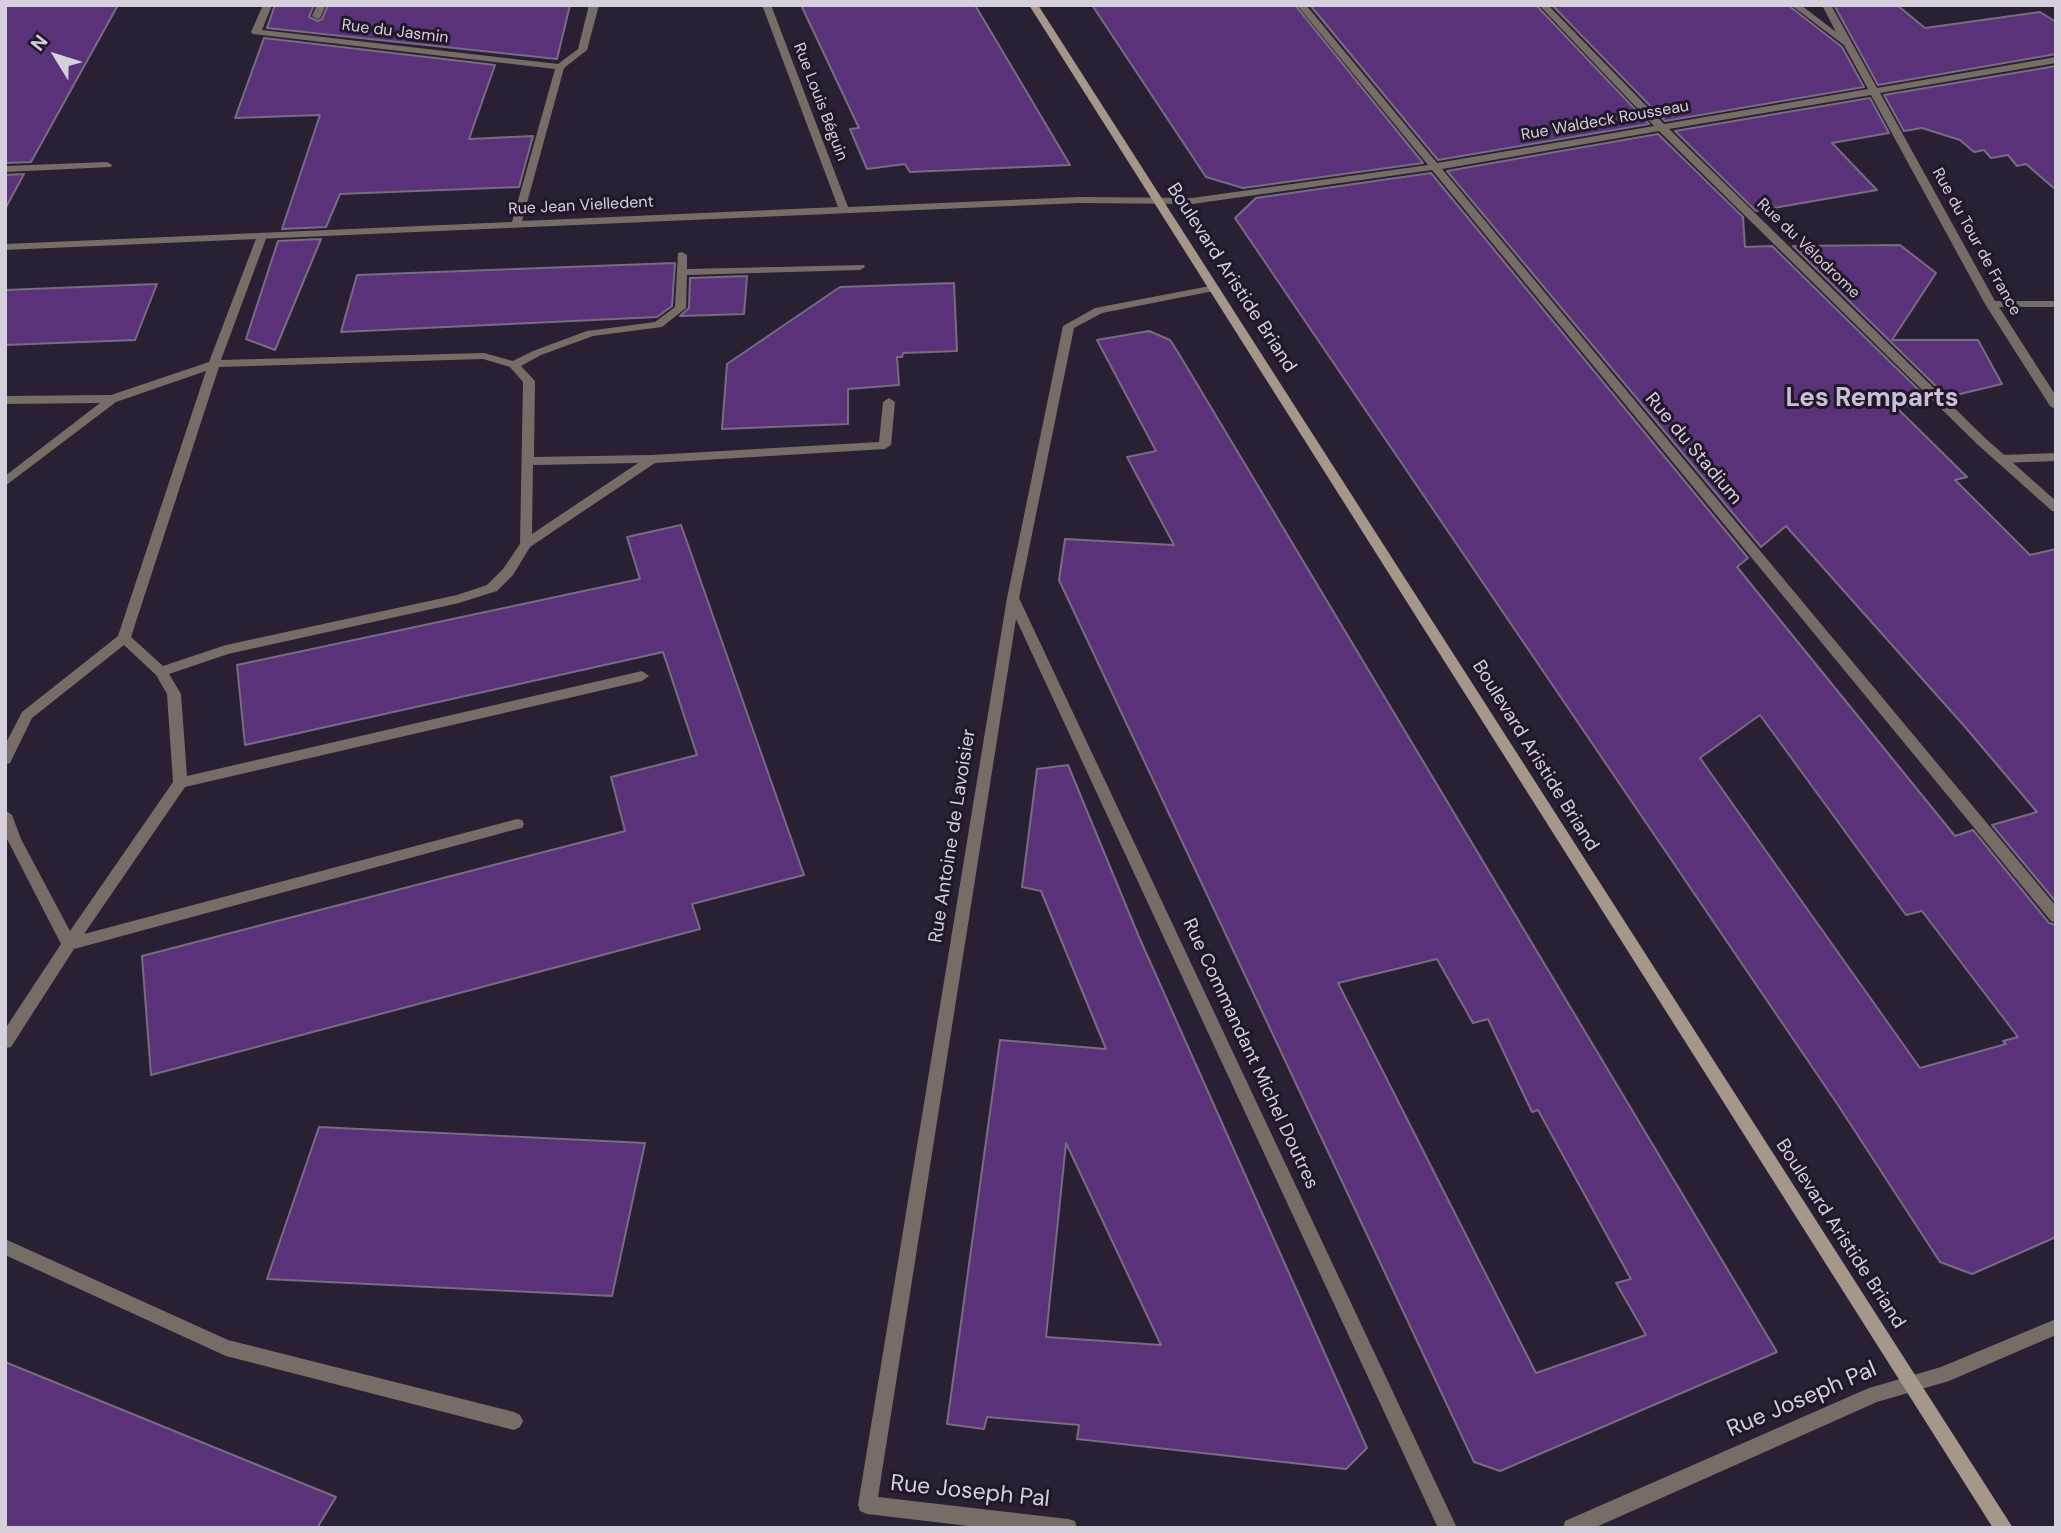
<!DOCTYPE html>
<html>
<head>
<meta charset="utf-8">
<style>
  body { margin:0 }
  #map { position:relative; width:2061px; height:1533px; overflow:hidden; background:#2a2033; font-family:"DM Sans",sans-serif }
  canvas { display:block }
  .frame { position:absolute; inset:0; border:7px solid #d6d0dd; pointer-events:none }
  .north { position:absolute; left:21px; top:21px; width:70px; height:70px; -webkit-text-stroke:5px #201729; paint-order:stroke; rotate:308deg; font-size:19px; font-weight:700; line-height:28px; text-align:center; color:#d6d0dd }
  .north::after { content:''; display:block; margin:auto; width:24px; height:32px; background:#d6d0dd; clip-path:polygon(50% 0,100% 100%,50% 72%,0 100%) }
</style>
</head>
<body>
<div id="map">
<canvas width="2061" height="1533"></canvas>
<div class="frame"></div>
<div class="north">N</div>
</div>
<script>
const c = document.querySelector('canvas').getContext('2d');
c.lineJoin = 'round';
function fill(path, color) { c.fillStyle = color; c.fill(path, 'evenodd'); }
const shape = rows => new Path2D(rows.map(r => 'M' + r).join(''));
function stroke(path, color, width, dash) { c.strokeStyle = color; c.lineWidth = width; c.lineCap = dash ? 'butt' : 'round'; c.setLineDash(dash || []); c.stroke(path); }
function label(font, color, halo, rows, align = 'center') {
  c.font = font + ' "DM Sans",sans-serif'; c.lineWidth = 6; c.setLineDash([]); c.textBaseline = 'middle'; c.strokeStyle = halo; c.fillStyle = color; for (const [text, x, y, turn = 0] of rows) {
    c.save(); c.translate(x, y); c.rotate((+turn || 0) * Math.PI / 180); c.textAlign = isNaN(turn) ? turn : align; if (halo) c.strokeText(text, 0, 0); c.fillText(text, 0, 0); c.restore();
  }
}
const building = shape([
  [5,5,118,5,31,162,5,163,5,5],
  [275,5,314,5,309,17,318,21,322,19,328,5,570,5,557,59,267,28,275,5],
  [801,5,975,5,1070,165,910,172,905,164,867,169,850,129,859,128,801,5],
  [1092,5,1295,5,1423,163,1243,188,1206,177,1092,5],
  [1310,5,1536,5,1649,124,1438,160,1310,5],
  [1552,5,1788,5,1842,47,1864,87,1665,121,1552,5],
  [1834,5,1897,5,1925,28,2040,12,2056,22,2056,54,1878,85,1834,5],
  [264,38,495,65,469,139,533,136,519,187,340,194,326,227,282,229,320,115,235,118,264,38],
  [2056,66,2056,190,2026,164,2017,166,2008,155,1991,158,1984,150,1974,152,1960,140,1922,128,1904,131,1884,95,2056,66],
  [1870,98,1889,133,1832,143,1877,190,1756,211,1675,131,1870,98],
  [1658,134,1743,217,1745,247,1772,246,1930,401,1897,408,1967,477,1955,480,2030,555,2056,549,2056,902,1992,825,2037,812,1966,728,1786,526,1761,547,1447,171,1658,134],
  [1431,173,1748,558,1737,567,1955,836,1973,830,2049,923,2056,925,2056,1237,1972,1274,1940,1262,1838,1105,1235,218,1256,198,1431,173],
  [1760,715,1906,915,1922,911,2018,1037,2003,1041,2006,1044,1920,1068,1700,758,1760,715],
  [24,174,5,209,5,175,24,174],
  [321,239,275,350,246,339,278,241,321,239],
  [1900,245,1936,273,1892,340,1978,340,2002,384,1947,397,1793,246,1900,245],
  [675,263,672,306,657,317,341,332,357,275,675,263],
  [747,276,744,314,680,316,689,308,690,278,747,276],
  [954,283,957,351,903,353,902,357,897,357,899,385,848,389,848,424,722,429,727,364,840,287,954,283],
  [157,284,135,340,5,345,5,290,157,284],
  [1149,331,1170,340,1179,354,1777,1352,1500,1471,1474,1462,1059,580,1065,539,1174,545,1127,457,1156,451,1097,340,1149,331],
  [1437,959,1473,1023,1488,1019,1532,1112,1538,1110,1631,1279,1616,1283,1646,1335,1536,1373,1338,983,1437,959],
  [681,525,804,875,692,904,700,929,151,1075,142,956,625,831,611,777,697,755,663,652,245,745,237,665,640,579,627,537,681,525],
  [1068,765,1139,937,1367,1448,1346,1469,1077,1439,1079,1425,987,1417,984,1429,947,1424,1000,1040,1106,1049,1041,891,1022,887,1037,769,1068,765],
  [1066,1143,1161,1345,1046,1337,1066,1143],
  [319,1127,645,1143,612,1296,267,1279,319,1127],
  [5,1362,336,1497,317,1528,5,1528,5,1362]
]);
const service = shape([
  [107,162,112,165,111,167,5,172,5,166,107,162],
  [262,233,267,236,221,360,484,353,513,361,533,351,587,331,655,322,675,307,678,253,682,252,687,255,687,269,864,265,865,267,860,270,687,275,686,308,662,327,593,336,541,355,521,366,535,381,534,457,652,455,879,442,883,402,889,398,895,402,891,445,885,449,655,463,530,547,513,575,497,591,459,603,228,654,169,674,181,694,187,776,642,671,649,676,642,681,185,787,84,934,517,819,522,820,524,824,522,828,517,829,74,949,11,1047,5,1048,5,1029,61,944,7,839,5,810,12,815,21,839,70,931,173,782,167,694,156,675,124,645,32,718,10,763,5,764,5,745,22,712,118,636,206,371,116,402,5,486,5,476,100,403,5,404,5,396,111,395,209,362,257,236,262,233],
  [483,359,510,367,523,382,520,544,503,569,487,585,457,595,226,645,163,666,131,637,219,367,483,359],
  [638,463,532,534,533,465,638,463],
  [2056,453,2056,461,2001,463,1995,459,2001,455,2056,453],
  [5,1239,228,1340,514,1412,520,1415,523,1421,520,1427,514,1430,226,1356,5,1255,5,1239]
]);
const minor = shape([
  [263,5,272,5,262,30,558,64,578,49,589,5,599,5,587,50,564,68,522,221,838,207,762,5,771,5,848,207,1079,197,1192,198,1428,165,1297,5,1306,5,1437,163,1654,126,1539,5,1548,5,1664,124,1868,89,1844,45,1791,5,1801,5,1836,32,1822,5,1831,5,1877,88,2056,57,2056,63,1880,93,1995,301,2056,301,2056,307,1999,307,2056,396,2056,410,2050,406,1985,304,1871,95,1669,129,1985,438,2056,501,2056,512,2052,511,1977,444,1659,131,1442,169,2056,906,2056,923,2051,921,1432,170,1192,204,1079,203,5,250,5,244,512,222,555,69,253,34,251,32,263,5],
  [317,5,326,5,320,18,317,19,312,16,317,5],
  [1215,285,1220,288,1219,290,1102,313,1074,328,1019,598,1457,1528,1438,1528,1016,619,878,1497,1068,1519,1075,1521,1077,1528,985,1528,867,1514,860,1511,858,1505,1007,598,1063,326,1095,308,1215,285],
  [2056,1319,2056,1335,1949,1381,1877,1402,1594,1528,1563,1528,1565,1521,1869,1388,1941,1367,2056,1319]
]);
const secondary = shape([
  [1029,5,1038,5,2013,1528,1993,1528,1029,5]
]);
const farStreetnames = [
  ["Rue du Jasmin",395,32,7],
  ["Rue Louis Béguin",820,102,69],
  ["Rue Waldeck Rousseau",1605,121,-10],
  ["Rue Jean Vielledent",581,206,-3],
  ["Rue du Tour de France",1976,242,61],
  ["Rue du Vélodrome",1808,249,44]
];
const streetNames = [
  ["Boulevard Aristide Briand",1231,278,57],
  ["Rue du Stadium",1693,449,50],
  ["Boulevard Aristide Briand",1535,756,58],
  ["Rue Antoine de Lavoisier",953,836,-81],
  ["Rue Commandant Michel Doutres",1250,1054,65],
  ["Boulevard Aristide Briand",1840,1234,57]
];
const nearStreetnames = [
  ["Rue Joseph Pal",1802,1400,-23],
  ["Rue Joseph Pal",970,1492,6]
];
const districtNames = [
  ["Les Remparts",1872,399]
];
fill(building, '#5a327a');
stroke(building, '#776c82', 2);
fill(service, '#766d66');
fill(minor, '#766d66');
fill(secondary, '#a5978a');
label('16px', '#d6d0dd', '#201729', farStreetnames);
label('19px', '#d6d0dd', '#201729', streetNames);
label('23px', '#d6d0dd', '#201729', nearStreetnames);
label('bold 26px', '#cbbfd8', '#201729', districtNames);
</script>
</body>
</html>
